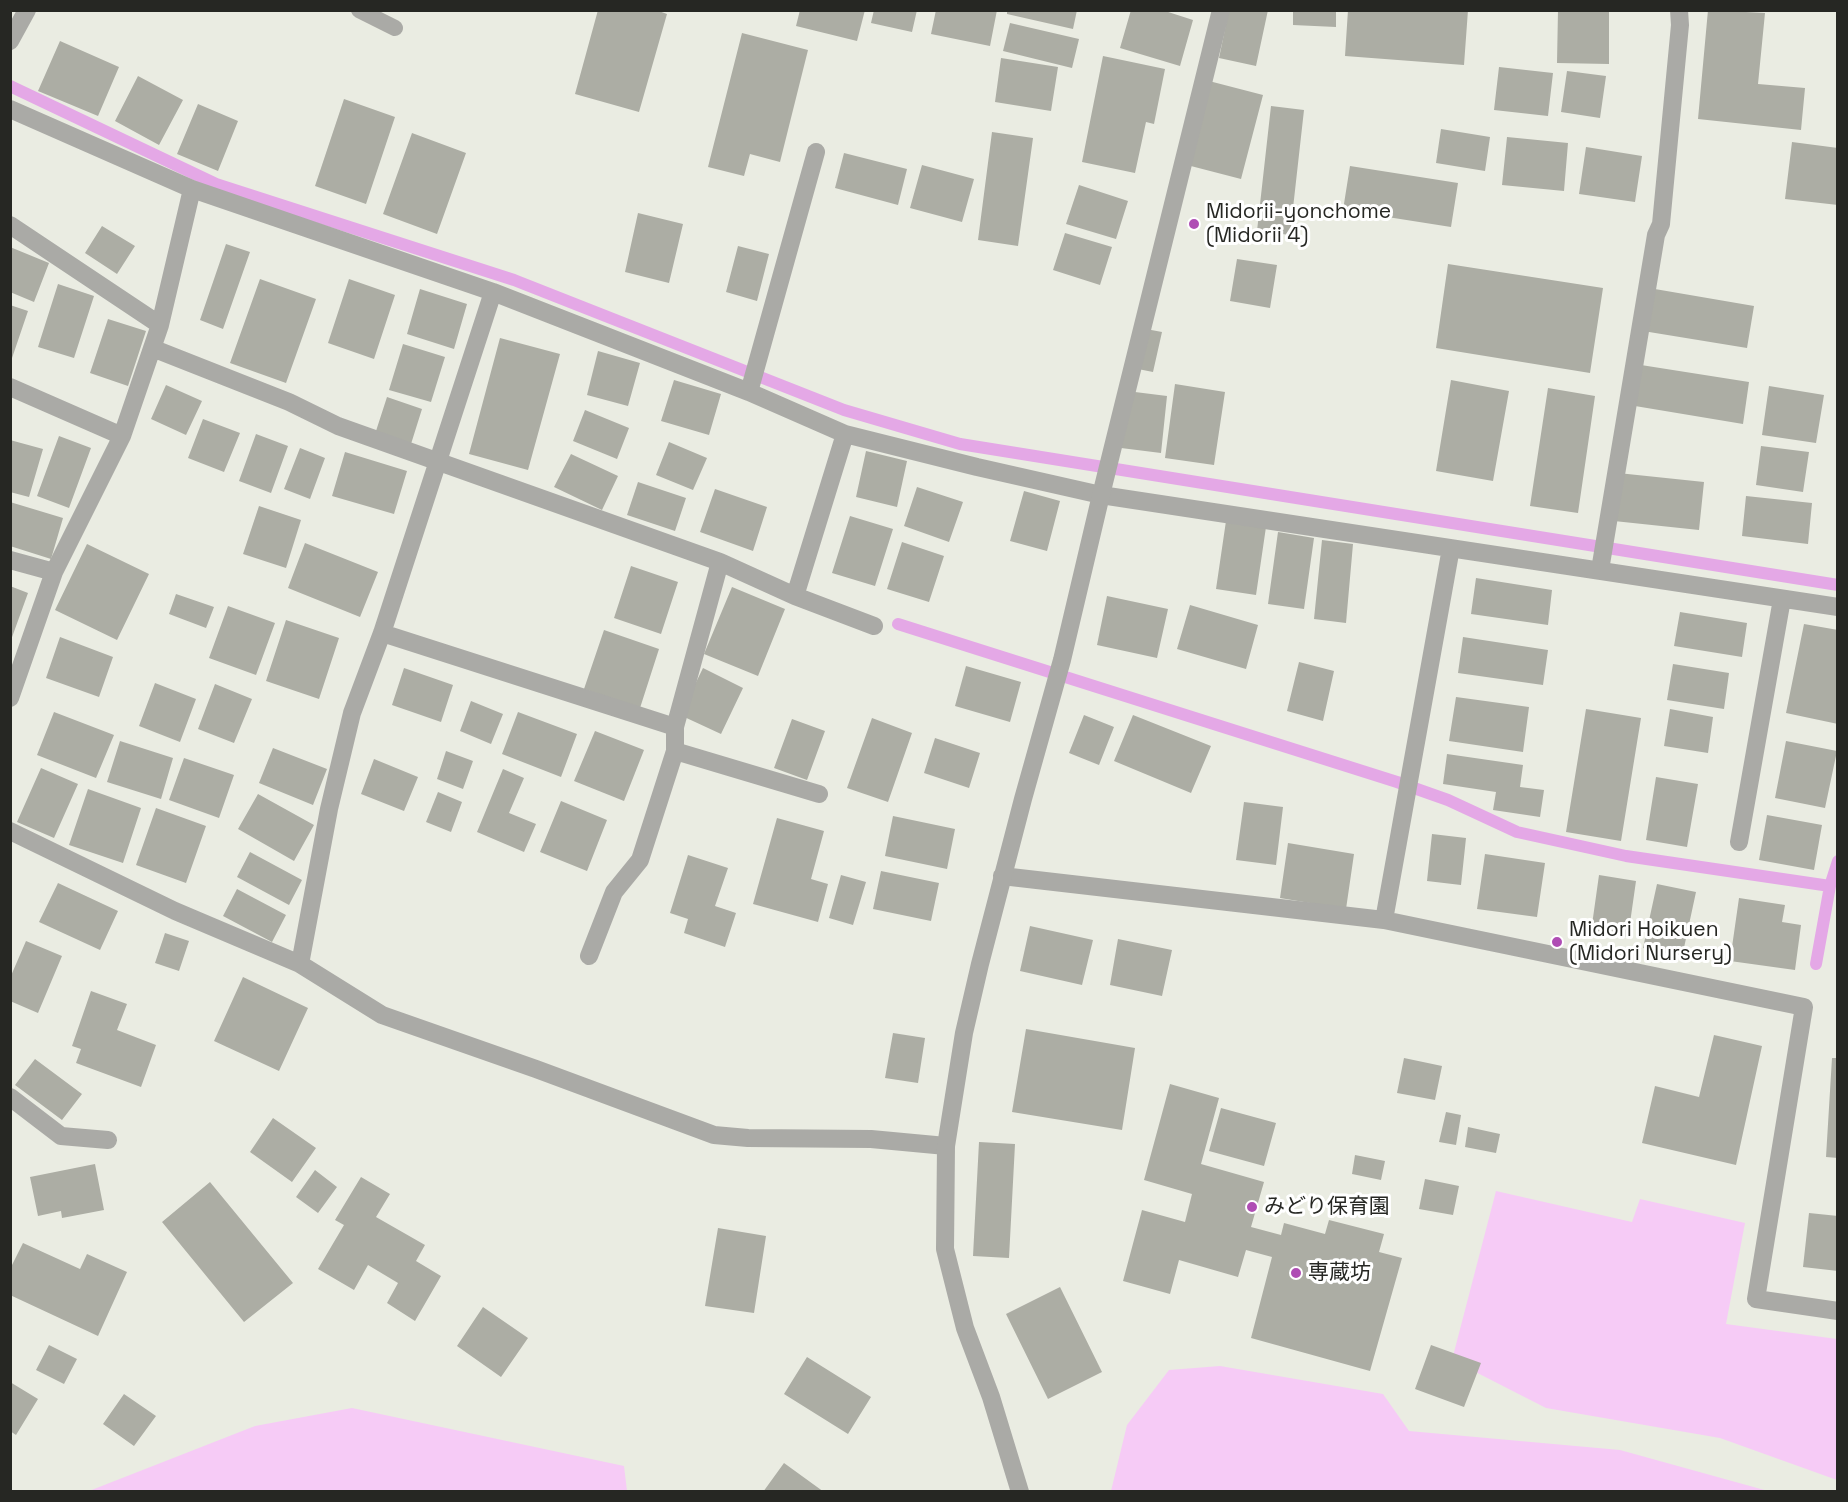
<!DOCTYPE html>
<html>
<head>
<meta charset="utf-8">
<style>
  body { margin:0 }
  #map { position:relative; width:1848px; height:1502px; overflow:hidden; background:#eaece2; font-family:"Space Grotesk",sans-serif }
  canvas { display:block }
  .frame { position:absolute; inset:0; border:12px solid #262723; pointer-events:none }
</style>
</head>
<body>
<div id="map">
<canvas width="1848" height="1502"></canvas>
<div class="frame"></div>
</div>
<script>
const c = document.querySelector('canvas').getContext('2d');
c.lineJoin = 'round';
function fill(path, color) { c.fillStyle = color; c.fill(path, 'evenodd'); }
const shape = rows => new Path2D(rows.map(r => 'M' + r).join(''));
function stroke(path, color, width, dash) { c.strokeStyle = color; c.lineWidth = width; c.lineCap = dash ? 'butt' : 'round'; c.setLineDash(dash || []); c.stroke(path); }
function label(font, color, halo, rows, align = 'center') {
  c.font = font + ' "Space Grotesk","Noto Sans JP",sans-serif'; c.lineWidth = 6; c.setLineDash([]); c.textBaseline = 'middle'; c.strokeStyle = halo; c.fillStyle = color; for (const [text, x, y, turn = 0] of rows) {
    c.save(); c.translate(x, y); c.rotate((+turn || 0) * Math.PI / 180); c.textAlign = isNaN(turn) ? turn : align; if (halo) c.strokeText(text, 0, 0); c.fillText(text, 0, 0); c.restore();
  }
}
const green = shape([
  [1496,1191,1632,1222,1640,1199,1745,1223,1726,1324,1837,1339,1837,1480,1720,1438,1546,1408,1452,1360],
  [1220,1366,1383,1394,1409,1431,1620,1450,1768,1491,1111,1491,1127,1425,1169,1370],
  [352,1408,624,1466,627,1491,89,1491,255,1426]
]);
const stream = shape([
  [10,86,216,184,514,280,844,410,960,444,1838,585],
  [898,624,1397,782,1448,800,1517,832,1626,856,1830,886],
  [1816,964,1830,886,1838,861]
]);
const building = shape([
  [598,10,656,10,667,14,639,112,575,94],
  [800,10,865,10,857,41,796,26],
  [874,10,917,10,912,32,871,23],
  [936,10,997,10,990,46,931,34],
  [1007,10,1077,10,1073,29,1007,14],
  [1131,10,1162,10,1193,20,1180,66,1120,48],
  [1229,10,1268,10,1256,66,1219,58],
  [1293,10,1336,10,1336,27,1293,25],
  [1348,10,1468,10,1464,65,1345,56],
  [1558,10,1609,10,1609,64,1557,63],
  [1708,10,1765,13,1758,84,1805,88,1801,130,1698,119],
  [1010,23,1079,39,1072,68,1003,51],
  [742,33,808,50,780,162,750,154,744,176,708,167],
  [60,41,119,67,98,116,38,91],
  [1103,56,1165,69,1154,124,1146,122,1135,173,1082,162],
  [1001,58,1058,67,1051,111,995,102],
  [1499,67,1553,73,1548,116,1494,110],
  [1567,71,1606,76,1600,118,1561,112],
  [138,76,183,100,159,145,115,121],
  [1209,81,1263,95,1241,179,1187,165],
  [344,99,395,117,366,204,315,186],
  [198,104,238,121,218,171,177,154],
  [1271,106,1304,110,1290,235,1257,231],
  [1441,129,1490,137,1485,171,1436,163],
  [992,132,1033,138,1018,246,978,240],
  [412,133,466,153,437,234,383,214],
  [1507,137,1568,143,1564,191,1502,185],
  [1792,142,1838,148,1838,205,1785,199],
  [1586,147,1642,156,1635,202,1579,194],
  [844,153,907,169,898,205,835,188],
  [922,165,974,179,962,222,910,208],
  [1350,166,1458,183,1451,227,1343,210],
  [1079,185,1128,201,1116,239,1066,224],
  [638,213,683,224,669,283,625,272],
  [102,226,135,246,117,274,85,253],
  [1065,233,1112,247,1100,285,1053,270],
  [226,244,250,252,223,329,200,320],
  [738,246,769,254,757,301,726,292],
  [10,247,49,263,34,302,10,292],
  [1237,259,1277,265,1270,308,1230,301],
  [1448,264,1603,288,1590,373,1436,348],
  [260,279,316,299,286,383,230,363],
  [349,279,395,295,374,359,328,343],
  [58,284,94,296,74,358,38,347],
  [1649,288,1754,306,1747,348,1643,331],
  [420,289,467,304,454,349,407,334],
  [10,305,28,311,11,361,10,361],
  [108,319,146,331,128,386,90,373],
  [1146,329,1162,332,1153,372,1138,369],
  [500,338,560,354,528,470,469,454],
  [403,344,445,357,431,402,389,390],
  [598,351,640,363,628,406,587,395],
  [1641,365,1749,382,1743,424,1635,406],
  [674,380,721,394,709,435,661,421],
  [1451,380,1509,391,1493,481,1436,471],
  [1175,384,1225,392,1214,465,1165,458],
  [166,385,202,401,186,435,151,419],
  [1769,386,1824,395,1816,443,1762,435],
  [1548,388,1595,396,1578,513,1530,506],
  [1127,391,1167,396,1161,453,1121,448],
  [387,397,422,409,411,444,376,431],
  [585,410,629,428,617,459,573,441],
  [203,419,240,433,224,472,188,458],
  [256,434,288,446,271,493,239,481],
  [59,436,91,448,69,508,37,496],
  [10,440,43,449,29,497,10,492],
  [669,442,707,458,693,490,656,475],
  [1761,446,1809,452,1803,492,1756,485],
  [300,448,325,458,310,499,284,489],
  [866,451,907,461,897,507,856,497],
  [345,452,407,471,394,514,332,496],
  [571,454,618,476,602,510,554,487],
  [1618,473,1704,482,1699,530,1614,521],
  [638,482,686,498,675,531,627,515],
  [917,487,963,502,949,542,904,526],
  [715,489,767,507,753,551,700,532],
  [1024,491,1060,501,1047,551,1010,541],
  [1746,496,1812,503,1808,544,1742,536],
  [10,502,63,518,51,559,10,546],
  [259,506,301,520,286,568,243,554],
  [850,516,893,529,875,586,832,573],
  [1226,521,1266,527,1256,595,1216,589],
  [1278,532,1314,538,1304,609,1268,604],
  [1322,540,1353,544,1346,623,1314,619],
  [902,542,944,556,929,602,887,589],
  [305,543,378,572,360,617,288,588],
  [87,544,149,574,117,640,55,610],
  [631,566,678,582,661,634,614,618],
  [1476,578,1552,590,1548,625,1471,614],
  [10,586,28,593,11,640,10,640],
  [732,587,785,609,758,676,704,654],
  [176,594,214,607,206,628,169,614],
  [1107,596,1168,609,1157,658,1097,645],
  [1190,605,1258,625,1246,669,1177,649],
  [228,606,275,623,256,675,209,658],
  [1680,612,1747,623,1742,657,1674,646],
  [286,620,339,638,319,699,266,681],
  [1804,624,1838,630,1838,724,1786,713],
  [604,630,659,649,640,708,584,689],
  [60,637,113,657,99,697,46,678],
  [1463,637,1548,650,1543,685,1458,673],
  [1299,662,1334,671,1323,721,1287,711],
  [1673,664,1729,673,1724,709,1667,700],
  [966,666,1021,682,1010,722,955,706],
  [404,668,453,685,441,722,392,705],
  [703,668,743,688,721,734,680,715],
  [155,683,196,699,180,742,139,726],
  [215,684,252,699,234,743,198,729],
  [1456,697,1529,707,1523,752,1449,741],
  [471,701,503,714,491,744,460,731],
  [1586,709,1641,718,1621,841,1566,832],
  [1670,709,1713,717,1708,753,1664,746],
  [54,712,114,735,96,778,37,755],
  [518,712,577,734,561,777,502,754],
  [1084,715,1114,727,1099,765,1069,753],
  [1133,715,1211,746,1191,793,1114,761],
  [872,718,912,733,888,802,847,788],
  [792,719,825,731,807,780,774,768],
  [595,731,644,750,624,801,574,781],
  [935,738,980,753,969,788,924,773],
  [120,741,173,758,161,799,107,782],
  [1786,741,1837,751,1825,808,1775,798],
  [273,748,327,769,313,805,259,783],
  [446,751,473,761,463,789,437,779],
  [1447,754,1523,765,1520,787,1544,790,1540,817,1493,810,1496,792,1443,784],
  [184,758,234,775,219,818,169,800],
  [374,759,418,777,404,811,361,794],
  [41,768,78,784,54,838,17,822],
  [503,769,524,778,509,813,536,824,524,852,477,832],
  [1656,777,1698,784,1687,847,1646,840],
  [88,789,141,808,123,863,69,845],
  [438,792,462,802,451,832,426,822],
  [258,794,314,825,294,861,238,829],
  [561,801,607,820,587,871,540,852],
  [1244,802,1283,807,1276,865,1236,860],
  [156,808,206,826,186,883,136,865],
  [1767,815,1822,825,1814,870,1759,860],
  [893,816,955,829,947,869,885,856],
  [777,818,824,831,811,879,828,884,818,922,753,904],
  [1432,834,1466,838,1461,885,1427,881],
  [1288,843,1354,854,1346,909,1280,898],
  [250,852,302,880,289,905,237,877],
  [1485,854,1545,863,1537,917,1477,909],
  [688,855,728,868,715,906,736,913,725,947,684,933,688,919,670,913],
  [881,871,939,883,931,921,873,909],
  [841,875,866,882,853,925,829,918],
  [1599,875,1636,881,1628,937,1591,932],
  [58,883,118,911,100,950,39,922],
  [1657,884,1696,892,1682,957,1643,948],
  [237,889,286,915,272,942,223,916],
  [1739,898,1785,905,1782,922,1801,925,1795,970,1730,961],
  [1030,926,1093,940,1082,985,1020,971],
  [165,933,189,941,179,971,155,963],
  [1118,939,1172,950,1162,996,1110,985],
  [26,941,62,956,38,1013,10,1001,10,978],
  [243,977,308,1008,279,1071,214,1041],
  [91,991,127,1004,117,1030,156,1045,141,1087,76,1063,81,1049,72,1046],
  [1026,1029,1135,1048,1122,1130,1012,1112],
  [893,1033,925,1038,918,1083,885,1078],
  [1714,1035,1762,1046,1736,1165,1642,1143,1655,1086,1699,1097],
  [1404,1058,1442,1066,1435,1100,1397,1093],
  [1832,1058,1838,1058,1838,1158,1826,1157],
  [35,1059,82,1094,62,1120,15,1085],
  [1170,1084,1219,1098,1201,1164,1264,1182,1251,1227,1281,1235,1284,1223,1325,1234,1329,1220,1384,1234,1379,1252,1402,1258,1370,1371,1251,1338,1272,1257,1246,1250,1238,1277,1179,1260,1170,1294,1123,1281,1142,1210,1185,1222,1192,1194,1144,1180],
  [1221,1108,1276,1123,1264,1166,1209,1151],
  [1446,1112,1461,1115,1456,1145,1439,1142],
  [273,1118,316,1148,292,1182,250,1152],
  [1468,1127,1500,1134,1496,1153,1465,1147],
  [979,1142,1015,1144,1009,1258,973,1256],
  [1355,1155,1385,1161,1381,1180,1352,1174],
  [95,1164,104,1210,62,1218,61,1211,38,1216,30,1177],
  [315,1170,337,1187,318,1213,296,1197],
  [361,1177,390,1194,376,1217,425,1245,416,1261,441,1276,415,1321,387,1303,398,1283,368,1265,354,1290,318,1269,344,1225,335,1220],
  [1425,1179,1459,1186,1453,1215,1419,1209],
  [210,1182,293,1283,244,1322,162,1222],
  [1809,1213,1838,1216,1838,1271,1803,1267],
  [718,1228,766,1236,754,1313,705,1306],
  [23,1243,80,1269,87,1254,127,1272,98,1336,10,1295,10,1269],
  [1060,1287,1102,1372,1048,1399,1006,1314],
  [483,1307,528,1338,501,1377,457,1346],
  [49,1345,77,1359,64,1384,36,1370],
  [1431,1345,1481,1363,1464,1407,1415,1389],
  [807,1357,871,1397,848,1434,784,1394],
  [10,1382,38,1399,16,1435,10,1431],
  [124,1394,156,1416,134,1446,103,1424],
  [784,1463,824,1492,763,1492]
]);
const service = shape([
  [359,10,395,28]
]);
const minor = shape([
  [10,41,27,10],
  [10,109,192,189,493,292,749,392,845,434,977,467,1101,495,1838,607],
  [10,225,160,325],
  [152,348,289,402,338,426,720,562,795,596,874,626],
  [10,387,122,436],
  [749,392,816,152],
  [10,560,54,572],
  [1600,570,1656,235,1661,224,1680,25,1679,10],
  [795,596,845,434],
  [382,633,675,727],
  [10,698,54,572,122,436,160,325,192,189],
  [675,751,819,794],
  [10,831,175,911,300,964,382,1015,536,1069,714,1135,748,1138,871,1139,946,1146],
  [1739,842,1782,599],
  [1002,876,1384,920,1804,1007,1756,1299,1838,1311],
  [1384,920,1451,548],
  [589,956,614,892,640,860,675,751,675,727,720,562],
  [300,964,329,809,352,713,382,633,493,292],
  [10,1097,61,1136,108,1140]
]);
const tertiary = shape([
  [1020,1492,991,1397,965,1328,945,1249,946,1146,964,1033,980,964,1023,799,1062,660,1101,495,1221,10]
]);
const markers = [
  [1194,224,6,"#af4db4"],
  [1557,942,6,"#af4db4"],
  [1252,1207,6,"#af4db4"],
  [1296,1273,6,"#af4db4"]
];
const poiNames = [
  ["Midorii-yonchome",1206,212],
  ["(Midorii 4)",1206,236],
  ["Midori Hoikuen",1569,930],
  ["(Midori Nursery)",1569,954],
  ["みどり保育園",1264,1207],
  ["専蔵坊",1308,1273]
];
fill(green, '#f6cbf6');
stroke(stream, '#e4a8e6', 12);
fill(building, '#acada4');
stroke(service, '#aaaaa6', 16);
stroke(minor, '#aaaaa6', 18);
stroke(tertiary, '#aaaaa6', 18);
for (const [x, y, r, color] of markers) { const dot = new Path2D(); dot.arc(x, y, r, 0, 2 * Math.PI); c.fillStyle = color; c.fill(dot); stroke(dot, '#fff', 2); }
label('21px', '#262723', '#fff', poiNames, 'left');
</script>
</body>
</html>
